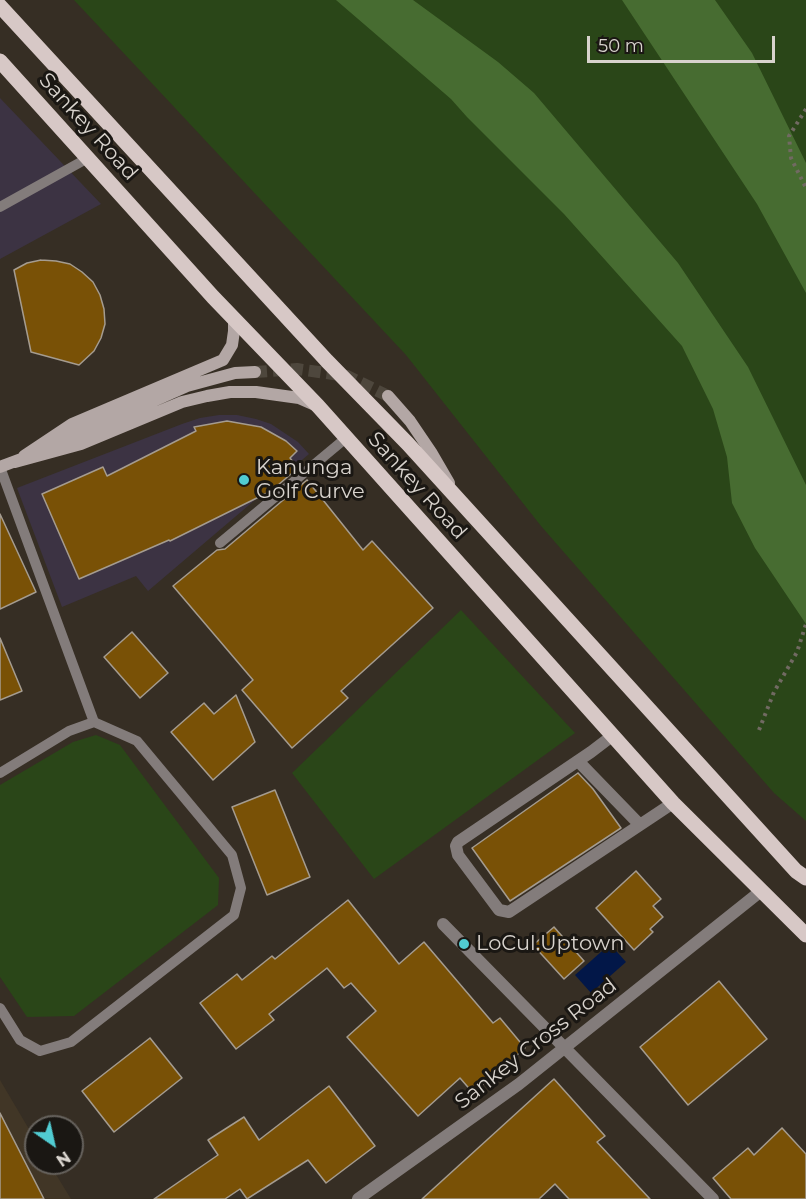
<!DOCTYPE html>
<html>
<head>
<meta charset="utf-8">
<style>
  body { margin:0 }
  #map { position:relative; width:806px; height:1199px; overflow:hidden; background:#362e24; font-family:Montserrat,sans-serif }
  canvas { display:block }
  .north { position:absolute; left:24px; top:1115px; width:60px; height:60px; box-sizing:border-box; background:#1a1713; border:2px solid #66625d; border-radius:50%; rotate:146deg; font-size:16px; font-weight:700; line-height:24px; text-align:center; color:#d8d3cd }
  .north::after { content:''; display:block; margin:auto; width:21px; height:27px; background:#51ccd2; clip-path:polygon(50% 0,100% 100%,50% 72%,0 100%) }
  .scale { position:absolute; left:587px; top:36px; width:188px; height:27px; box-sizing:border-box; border:3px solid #d8d3cd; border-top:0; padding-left:8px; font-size:18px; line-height:21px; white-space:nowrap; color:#d8d3cd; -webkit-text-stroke:4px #1a1713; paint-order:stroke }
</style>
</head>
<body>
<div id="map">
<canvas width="806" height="1199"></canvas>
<div class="north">N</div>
<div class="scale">50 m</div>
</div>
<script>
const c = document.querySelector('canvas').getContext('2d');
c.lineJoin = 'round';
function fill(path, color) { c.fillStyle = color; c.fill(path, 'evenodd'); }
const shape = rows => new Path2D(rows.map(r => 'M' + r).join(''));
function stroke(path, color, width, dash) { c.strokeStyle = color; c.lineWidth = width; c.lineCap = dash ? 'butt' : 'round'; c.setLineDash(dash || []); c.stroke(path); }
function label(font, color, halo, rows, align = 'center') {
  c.font = font + ' Montserrat,sans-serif'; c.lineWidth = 6; c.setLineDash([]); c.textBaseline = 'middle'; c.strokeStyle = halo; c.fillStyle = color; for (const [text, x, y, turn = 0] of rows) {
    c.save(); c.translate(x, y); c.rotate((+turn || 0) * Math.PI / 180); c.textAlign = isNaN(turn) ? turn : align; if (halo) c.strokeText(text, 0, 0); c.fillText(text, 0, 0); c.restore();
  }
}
const commercial = shape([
  [0,98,101,204,0,259],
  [219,415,237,415,256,419,271,424,298,442,309,454,148,591,136,576,62,607,17,488,182,424,200,418]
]);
const built = shape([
  [0,1080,36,1141,36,1163,49,1163,71,1199,0,1199]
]);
const green = shape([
  [74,0,806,0,806,821,774,793,541,526,406,355],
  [461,610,575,733,374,879,292,773],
  [96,735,120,745,219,878,218,905,74,1016,27,1017,0,977,0,785,73,742]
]);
const forest = shape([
  [336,0,413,0,498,62,534,93,678,263,748,367,806,485,806,624,755,548,732,503,727,457,713,409,682,346,564,214,467,117,451,99],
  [622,0,715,0,752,53,806,163,806,293,757,204]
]);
const water = shape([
  [610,944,626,962,591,993,575,975]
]);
const building = shape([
  [41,260,56,261,70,264,82,272,93,282,100,295,104,309,105,324,101,338,94,351,79,365,31,352,14,270,27,263,41,260],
  [227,421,261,427,286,441,297,451,290,458,298,468,271,491,170,541,169,540,79,579,42,494,103,467,107,476,196,431,194,427,227,421],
  [307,480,363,550,372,541,433,608,341,691,348,698,292,748,242,690,253,680,173,586,217,550,225,549,307,480],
  [0,514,36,592,0,609,0,514],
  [132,632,168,673,140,698,104,657,132,632],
  [0,638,22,691,0,700,0,638],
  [236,695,255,742,213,780,171,732,204,703,214,714,236,695],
  [578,773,593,789,621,828,510,901,472,848,578,773],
  [275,790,310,877,267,895,232,807,275,790],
  [636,871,661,899,653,906,663,917,650,929,653,932,634,950,596,908,636,871],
  [348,900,399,964,424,942,493,1023,500,1018,525,1048,473,1093,460,1078,418,1116,347,1037,376,1011,351,983,344,988,327,968,269,1014,274,1020,236,1049,200,1003,237,974,242,980,272,956,275,959,348,900],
  [554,927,584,961,564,979,533,945,554,927],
  [719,981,767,1039,688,1105,640,1047,719,981],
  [150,1038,182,1078,114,1132,82,1091,150,1038],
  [554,1079,605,1136,597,1142,650,1199,569,1199,555,1184,539,1199,422,1199,554,1079],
  [329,1086,375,1146,326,1183,308,1160,247,1199,240,1189,225,1199,154,1199,218,1155,208,1140,244,1117,259,1140,329,1086],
  [0,1113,44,1199,0,1199,0,1113],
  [782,1128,806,1154,806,1199,731,1199,713,1178,748,1148,754,1155,782,1128]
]);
const secondaryTunnel = shape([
  [255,372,297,369,347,376,388,396]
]);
const path = shape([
  [806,109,789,136,791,158,806,188],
  [759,730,774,692,797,652,806,624]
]);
const lane = shape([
  [0,207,88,158],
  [0,467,94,722],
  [220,543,346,438],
  [0,773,69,731,94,722,137,741,232,855,241,888,234,915,71,1042,40,1051,20,1040,0,1008]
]);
const street = shape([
  [612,736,591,752,458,842,456,846,458,855,499,910,509,912,673,803],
  [578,761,640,825],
  [443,924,713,1199],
  [358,1199,519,1084,761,891]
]);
const secondary = shape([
  [388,396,410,421,431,452,449,483],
  [54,445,187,386,235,373,255,372],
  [24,456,72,424,223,360,232,345,234,331,234,318],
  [15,462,81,444,182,402,207,396,230,392,256,392,299,398,315,405],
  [0,467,21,459]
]);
const primary = shape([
  [0,6,327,361,408,444,796,871,806,878],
  [0,61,213,297,318,406,673,803,806,935]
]);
const markers = [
  [244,480,6,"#51ccd2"],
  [464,944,6,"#51ccd2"]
];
const streetNames = [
  ["Sankey Road",88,127,48],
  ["Sankey Road",417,486,48],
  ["Sankey Cross Road",536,1044,-38]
];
const poiNames = [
  ["Kanunga",256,468],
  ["Golf Curve",256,492],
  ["LoCul.Uptown",476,944]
];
fill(commercial, '#3c3343');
fill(built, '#413626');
fill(green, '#2a4618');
fill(forest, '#476c31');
fill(water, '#021748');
fill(building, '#795106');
stroke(building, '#a59c90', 1.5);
stroke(secondaryTunnel, '#4e473d', 12, [12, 6]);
stroke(path, '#716a62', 4, [3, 4.5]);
stroke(lane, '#837c7b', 10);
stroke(street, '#837c7b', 12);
stroke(secondary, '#b3a7a5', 12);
stroke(primary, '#d7c8c6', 15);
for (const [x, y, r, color] of markers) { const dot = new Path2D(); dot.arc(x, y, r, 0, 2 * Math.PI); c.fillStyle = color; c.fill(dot); stroke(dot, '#1a1713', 2); }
label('21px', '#d8d3cd', '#1a1713', streetNames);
label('21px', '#d8d3cd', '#1a1713', poiNames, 'left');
</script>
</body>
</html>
